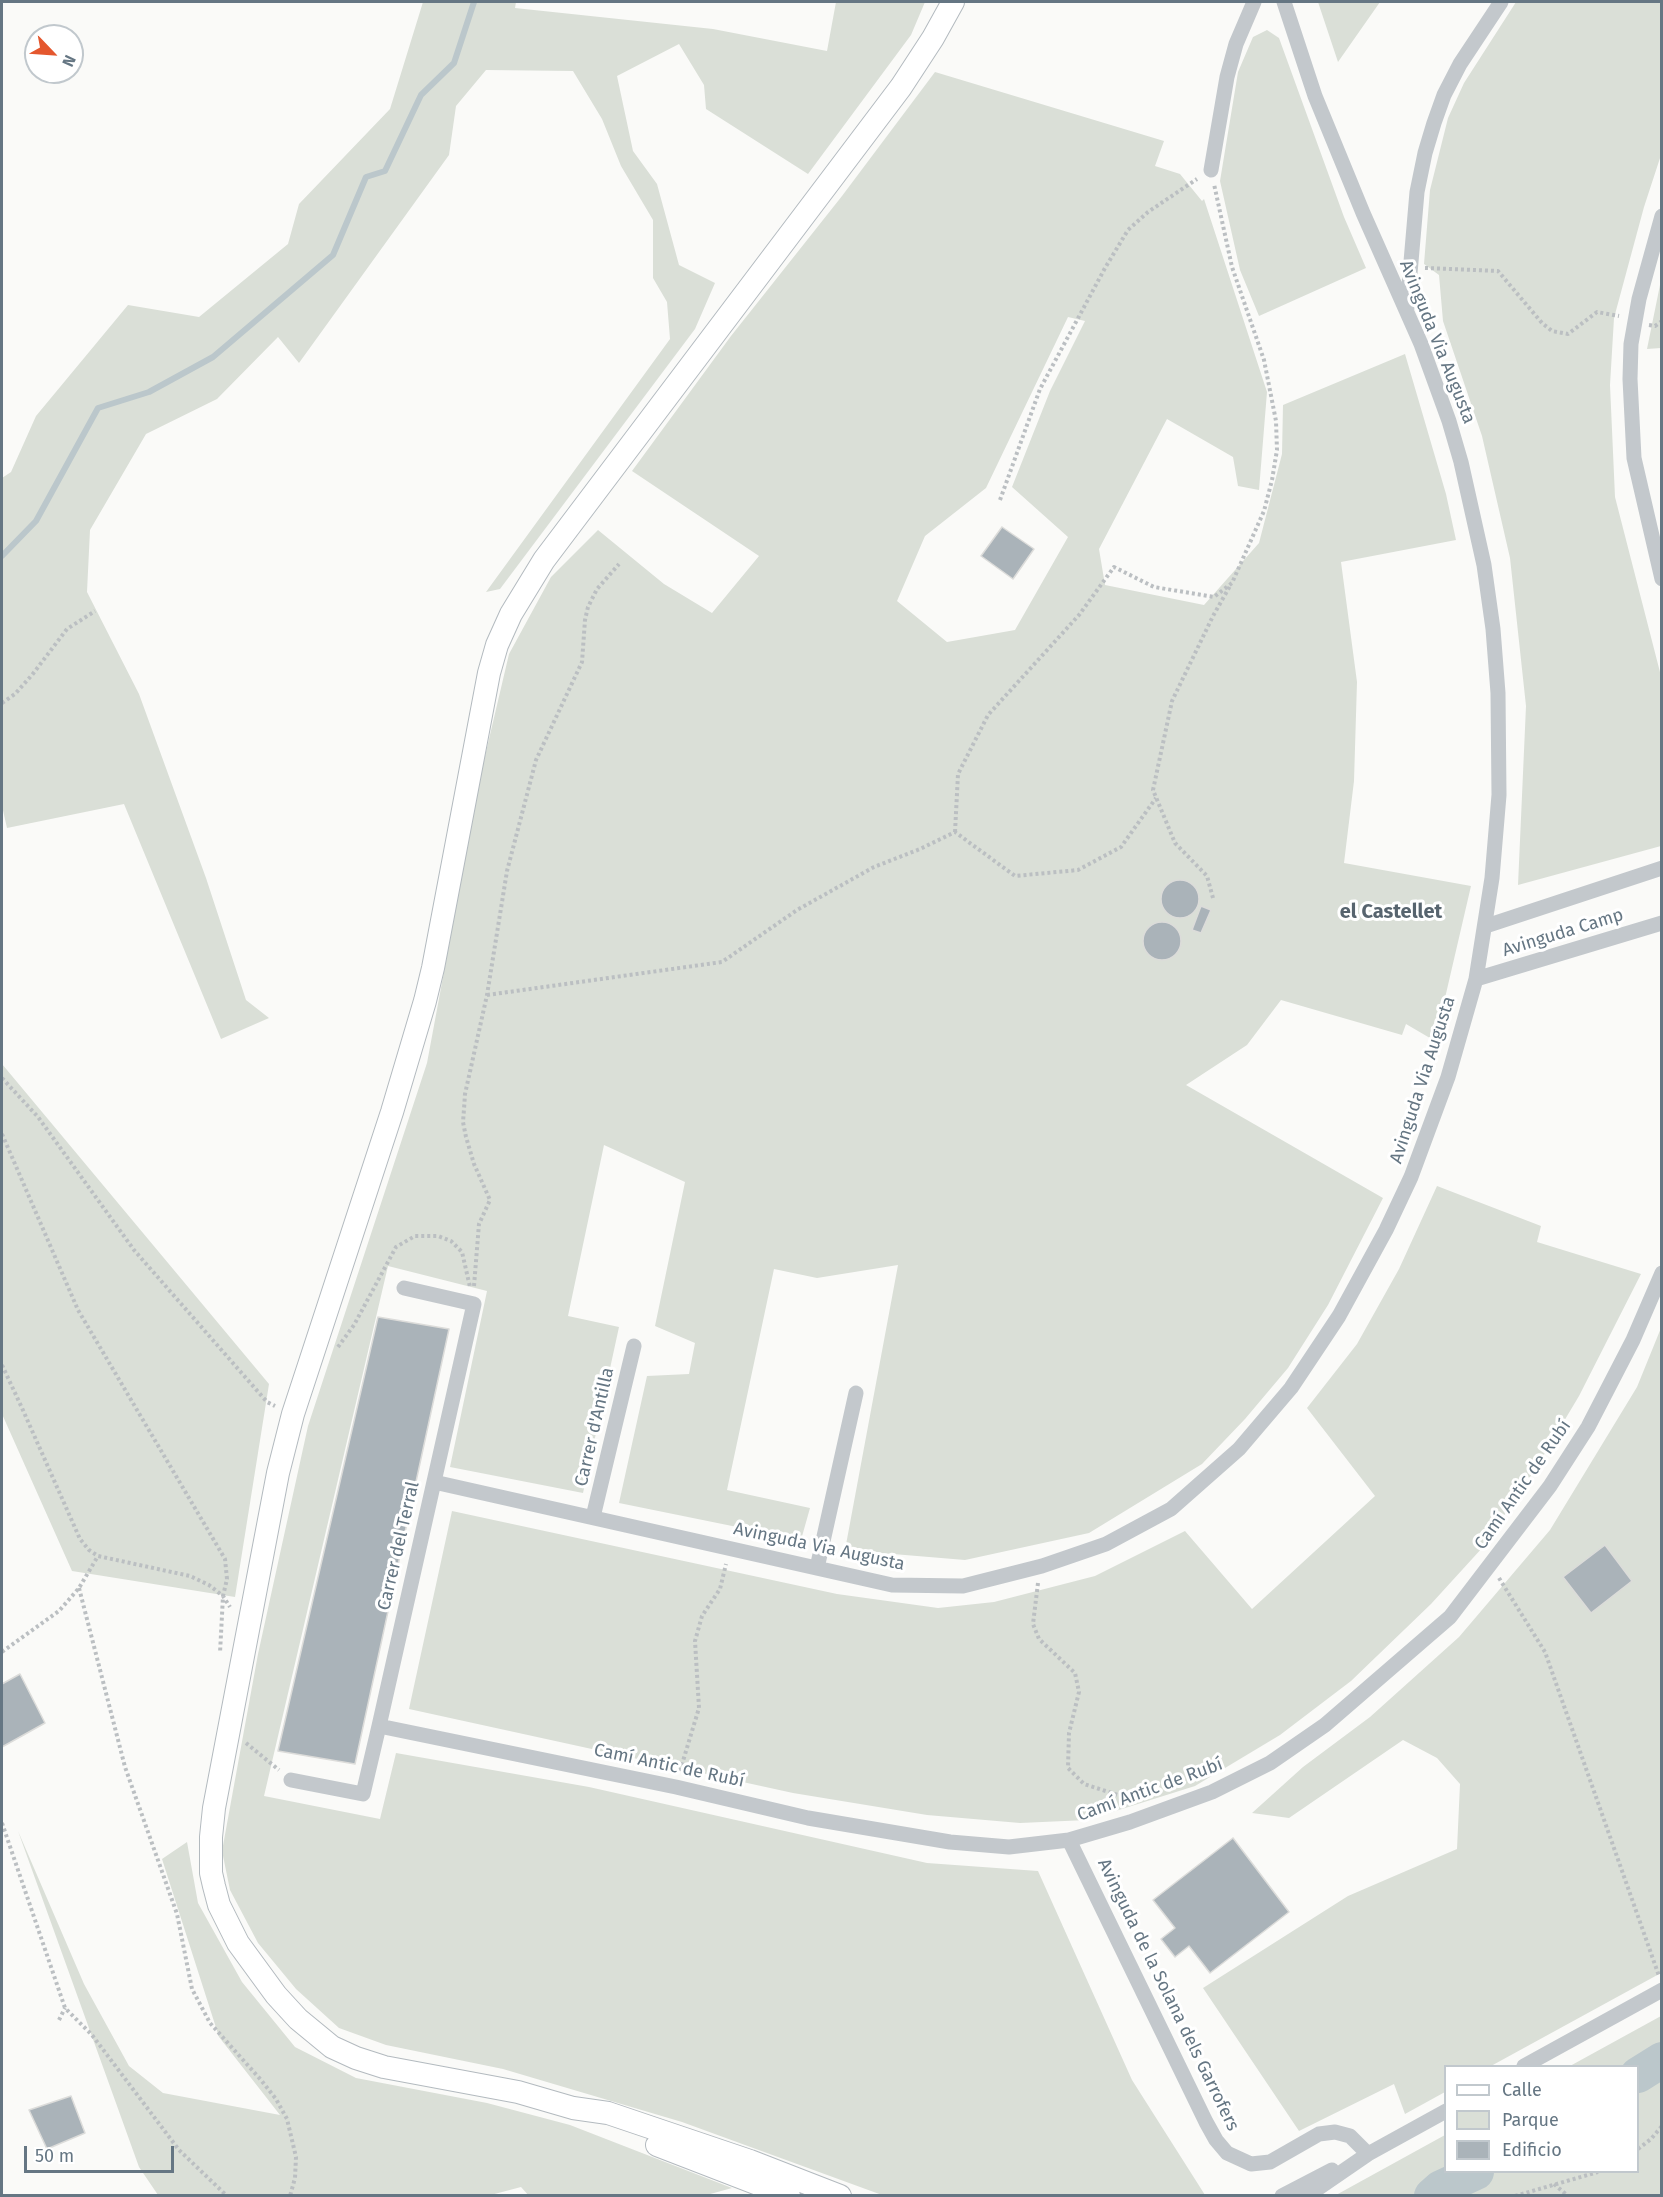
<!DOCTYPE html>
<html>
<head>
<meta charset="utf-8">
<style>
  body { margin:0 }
  #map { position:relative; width:1663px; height:2197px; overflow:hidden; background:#fafaf8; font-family:"Fira Sans",sans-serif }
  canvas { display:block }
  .frame { position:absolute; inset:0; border:3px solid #657683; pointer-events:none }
  .legend { position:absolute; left:1444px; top:2065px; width:195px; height:108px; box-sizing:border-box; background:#fff; border:2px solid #c1c8cd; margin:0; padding:8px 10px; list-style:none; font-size:18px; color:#657683 }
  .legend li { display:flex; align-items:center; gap:12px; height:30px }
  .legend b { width:30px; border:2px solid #c1c8cd }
  .north { position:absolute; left:24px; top:24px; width:60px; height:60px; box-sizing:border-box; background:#fff; border:2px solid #c1c8cd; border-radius:50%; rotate:115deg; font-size:16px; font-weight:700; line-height:24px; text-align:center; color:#657683 }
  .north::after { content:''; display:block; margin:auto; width:21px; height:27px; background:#e4572e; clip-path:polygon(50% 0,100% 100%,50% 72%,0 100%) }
  .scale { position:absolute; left:24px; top:2146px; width:150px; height:27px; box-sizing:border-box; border:3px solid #657683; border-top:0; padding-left:8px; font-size:18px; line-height:21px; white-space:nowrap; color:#657683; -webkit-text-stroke:4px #fff; paint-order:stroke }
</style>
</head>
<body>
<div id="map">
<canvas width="1663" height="2197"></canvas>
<div class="frame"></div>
<ul class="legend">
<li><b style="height:8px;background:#fff"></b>Calle</li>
<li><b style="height:16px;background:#dadfd7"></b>Parque</li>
<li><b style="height:16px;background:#aab3b9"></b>Edificio</li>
</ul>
<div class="north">N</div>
<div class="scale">50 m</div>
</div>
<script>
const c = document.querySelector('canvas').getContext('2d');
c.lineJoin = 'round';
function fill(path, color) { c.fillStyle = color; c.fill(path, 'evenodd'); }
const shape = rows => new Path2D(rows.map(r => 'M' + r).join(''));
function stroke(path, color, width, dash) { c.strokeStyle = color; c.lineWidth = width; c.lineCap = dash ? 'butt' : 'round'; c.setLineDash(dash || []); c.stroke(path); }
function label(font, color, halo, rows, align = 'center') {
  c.font = font + ' "Fira Sans",sans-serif'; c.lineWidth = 6; c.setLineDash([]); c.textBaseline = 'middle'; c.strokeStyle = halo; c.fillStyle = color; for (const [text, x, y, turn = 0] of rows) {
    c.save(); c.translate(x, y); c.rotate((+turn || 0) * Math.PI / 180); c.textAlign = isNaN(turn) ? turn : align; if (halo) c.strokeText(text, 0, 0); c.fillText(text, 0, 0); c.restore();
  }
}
const green = shape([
  [423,2,516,2,515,8,713,29,827,51,836,2,925,2,911,35,808,174,706,109,704,85,679,44,617,76,633,151,657,184,679,265,715,283,695,329,500,589,486,592,670,339,667,302,653,278,653,220,621,166,602,119,573,71,486,70,456,106,449,155,299,363,278,337,217,399,146,434,90,530,87,592,139,694,206,878,246,1000,269,1018,221,1039,124,804,7,828,2,806,2,478,11,472,36,416,128,305,199,317,288,244,299,204,390,109],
  [1318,2,1380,2,1338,62],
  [1516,2,1662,2,1661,155,1644,207,1614,318,1610,385,1615,497,1661,676,1661,846,1518,885,1526,706,1510,558,1482,436,1443,321,1439,275,1424,264,1430,190,1448,118,1464,83],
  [1267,30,1279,38,1344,217,1366,268,1259,316,1240,270,1220,181,1238,72,1253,37],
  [935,72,1164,141,1155,166,1180,174,1202,201,1204,199,1267,392,1259,490,1238,486,1233,457,1167,419,1099,549,1105,585,1204,605,1259,543,1282,454,1283,405,1405,354,1446,494,1456,540,1341,562,1357,682,1354,781,1344,863,1471,886,1435,1041,1406,1024,1402,1035,1281,1000,1247,1045,1186,1085,1383,1198,1328,1305,1288,1368,1245,1419,1202,1464,1089,1533,965,1560,845,1550,898,1265,817,1278,774,1269,727,1490,810,1508,801,1540,619,1503,647,1376,689,1374,695,1343,655,1326,685,1182,604,1145,568,1316,619,1327,583,1493,450,1467,487,1291,388,1266,264,1796,380,1819,396,1753,589,1787,927,1863,1038,1871,1132,2080,1205,2195,882,2195,682,2122,503,2069,386,2045,339,2028,296,1989,258,1943,230,1890,222,1851,258,1654,308,1426,427,1063,481,773,509,654,551,577,598,530,664,584,712,613,759,556,632,471,731,336,842,196],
  [1068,317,1085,321,1050,391,1012,487,1068,537,1015,630,947,642,897,601,925,536,986,488],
  [1661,279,1661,348,1647,349,1660,285],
  [2,1064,269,1384,235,1597,72,1571,2,1414],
  [1437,1186,1541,1226,1537,1242,1641,1274,1579,1396,1536,1468,1483,1547,1431,1604,1351,1681,1280,1735,1195,1786,1087,1820,1020,1823,927,1815,793,1793,409,1709,452,1511,837,1594,938,1608,994,1602,1095,1576,1185,1531,1252,1609,1375,1496,1307,1408,1357,1344,1399,1269],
  [1661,1328,1661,1973,1491,2066,1446,2066,1445,2092,1405,2114,1394,2084,1299,2131,1203,1988,1348,1896,1457,1849,1460,1784,1437,1758,1403,1740,1289,1818,1252,1813,1303,1767,1370,1717,1459,1637,1550,1530,1637,1387],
  [18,1831,84,1984,129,2066,163,2093,280,2115,219,2037,162,1859,187,1842,198,1903,242,1982,295,2047,356,2078,487,2103,570,2125,732,2188,703,2196,529,2196,521,2187,487,2196,158,2195,139,2167],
  [1661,2016,1661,2195,1336,2195,1445,2135,1446,2172,1638,2172,1638,2066,1570,2066]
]);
const stream = shape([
  [2,556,36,521,98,408,149,392,213,357,333,255,366,177,385,171,421,95,454,63,474,2]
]);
const river = shape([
  [1638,2075,1662,2060],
  [1432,2196,1441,2188,1476,2172]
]);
const building = shape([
  [1002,527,1034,549,1013,579,981,556,1002,527],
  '1161 899a19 19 0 1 1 38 0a19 19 0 1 1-38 0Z',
  [1201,906,1211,910,1201,933,1192,930,1201,906],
  '1143 941a19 19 0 1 1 38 0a19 19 0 1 1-38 0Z',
  [378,1317,449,1329,355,1764,278,1751,378,1317],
  [1605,1545,1632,1581,1591,1613,1563,1577,1605,1545],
  [20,1674,45,1723,2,1747,2,1684,20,1674],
  [1233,1838,1289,1912,1210,1973,1189,1946,1175,1957,1161,1939,1175,1928,1153,1900,1233,1838],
  [71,2096,85,2133,47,2149,29,2110,71,2096]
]);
const path = shape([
  [1425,268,1498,271,1542,323,1552,331,1568,334,1597,312,1619,316],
  [1649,325,1655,326,1662,321],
  [1000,500,1040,389,1105,268,1128,230,1148,212,1197,179],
  [2,703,15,694,32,675,67,629,95,611],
  [955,832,958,774,988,715,1079,615,1114,567,1154,587,1214,597,1232,583,1264,511,1272,480,1277,450,1276,421,1264,360,1232,267,1214,184],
  [1213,898,1207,876,1175,843,1153,790,1172,701,1213,616,1230,586],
  [487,995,722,962,797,910,874,867,920,849,955,832,1015,876,1078,870,1121,847,1156,798],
  [2,1078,38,1117,134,1250,267,1402,275,1406],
  [2,1134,78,1310,225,1559,227,1579,223,1596,220,1653],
  [474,1286,479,1224,490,1200,474,1164,466,1137,463,1122,464,1109,465,1094,487,995,507,871,536,760,582,662,585,620,588,607,597,589,619,564],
  [338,1347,354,1325,396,1247,415,1236,438,1236,451,1241,462,1252,470,1287],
  [2,1365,22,1408,80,1539,89,1550,98,1556,190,1576,209,1585,223,1596,230,1607],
  [1499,1578,1545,1652,1659,1976],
  [1038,1583,1033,1624,1039,1639,1075,1673,1079,1692,1069,1733,1068,1768,1084,1784,1121,1796,1125,1807],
  [79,1588,125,1767,177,1914,192,1989,210,2023,261,2080,276,2099,287,2119,296,2157,295,2178,290,2196],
  [2,1652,59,1611,79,1588,98,1556],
  [246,1743,279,1770],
  [680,1771,699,1708,695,1641,702,1616,720,1589,726,1564],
  [2,1823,65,2008,92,2035,179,2150,227,2196],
  [59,2020,65,2008],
  [1638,2149,1651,2139,1662,2126],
  [1554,2184,1568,2196],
  [1515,2196,1598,2172]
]);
const street = shape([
  [1211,170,1227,77,1236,44,1254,2],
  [1662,216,1639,299,1631,344,1630,379,1634,458,1662,579],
  [1407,308,1417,192,1425,153,1434,123,1444,95,1460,64,1501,2],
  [1486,926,1662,868],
  [1476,979,1662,923],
  [434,1482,892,1585,963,1586,1042,1566,1106,1544,1171,1509,1239,1449,1291,1388,1339,1316,1386,1230,1411,1177,1448,1077,1476,979,1492,878,1499,795,1498,693,1493,629,1484,565,1461,462,1449,421,1421,344,1363,213,1315,96,1284,2],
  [593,1517,634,1346],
  [817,1568,856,1393],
  [379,1726,676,1787,808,1818,950,1842,1009,1847,1069,1840,1130,1822,1212,1792,1270,1763,1325,1725,1450,1617,1550,1486,1588,1427,1633,1340,1662,1273],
  [291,1780,363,1794,379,1726,474,1304,404,1288],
  [1069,1840,1206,2122,1216,2140,1227,2153,1251,2164,1270,2162,1319,2134,1335,2132,1350,2136,1368,2154],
  [1524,2066,1662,1990],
  [1282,2196,1332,2170],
  [1307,2196,1368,2154,1446,2111]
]);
const secondary = shape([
  [657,2145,789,2196],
  [840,2196,750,2161,608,2113,573,2108,518,2092,384,2067,356,2058,332,2047,298,2019,276,1995,238,1943,219,1905,214,1886,211,1873,211,1837,214,1808,278,1473,293,1414,392,1112,425,1001,433,968,489,673,497,645,511,614,544,560,901,87,933,38,953,2]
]);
const streetNames = [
  ["Avinguda Via Augusta",1437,342,68],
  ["Avinguda Camp",1563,933,-17],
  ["Avinguda Via Augusta",1423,1080,-72],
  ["Carrer d'Antilla",595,1427,-77],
  ["Camí Antic de Rubí",1523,1485,-55],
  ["Carrer del Terral",399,1546,-77],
  ["Avinguda Via Augusta",819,1547,12],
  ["Camí Antic de Rubí",669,1766,12],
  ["Camí Antic de Rubí",1150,1790,-20],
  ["Avinguda de la Solana dels Garrofers",1168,1995,64]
];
const neighbourhoodNames = [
  ["el Castellet",1391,912]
];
fill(green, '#dadfd7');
stroke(stream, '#bbc7cb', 6);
stroke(river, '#bbc7cb', 36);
fill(building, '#aab3b9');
stroke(building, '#dcdcda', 1.5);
stroke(secondary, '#b3babf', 24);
stroke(path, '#bbbfc2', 4, [3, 3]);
stroke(street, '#c3c8cc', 15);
stroke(secondary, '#fff', 22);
label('18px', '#657683', '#fff', streetNames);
label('bold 20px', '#57646e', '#fff', neighbourhoodNames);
</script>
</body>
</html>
